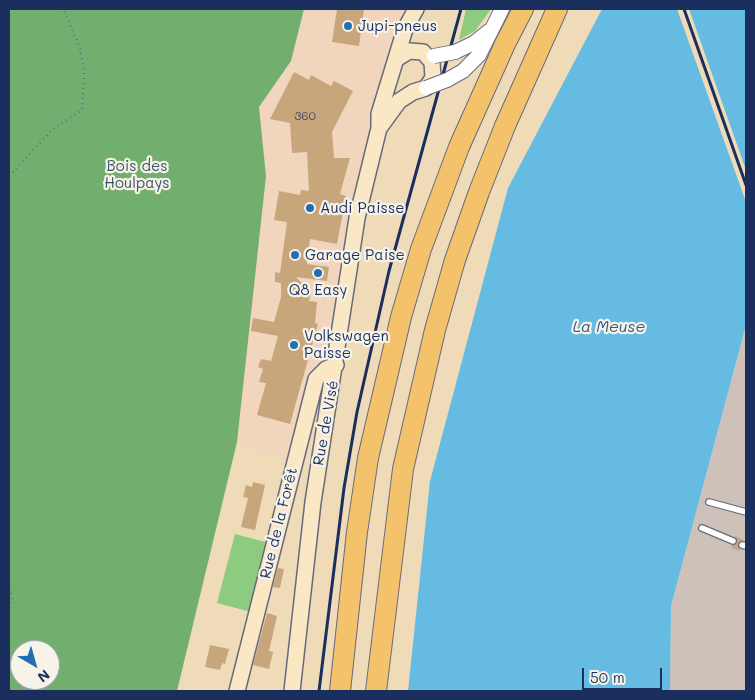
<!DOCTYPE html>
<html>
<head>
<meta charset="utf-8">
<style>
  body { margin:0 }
  #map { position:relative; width:755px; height:700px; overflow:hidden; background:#f0dbb9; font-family:Mali,sans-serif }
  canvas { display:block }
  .frame { position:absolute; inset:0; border:10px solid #1b2f5e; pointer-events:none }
  .north { position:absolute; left:10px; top:640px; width:50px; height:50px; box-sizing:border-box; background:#f7f3e8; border:1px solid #9fa5b1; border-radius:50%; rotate:142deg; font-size:14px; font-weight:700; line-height:20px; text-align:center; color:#1b2f5e }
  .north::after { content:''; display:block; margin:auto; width:18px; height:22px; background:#1f6fb2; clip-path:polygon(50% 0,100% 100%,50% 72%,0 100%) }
  .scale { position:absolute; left:582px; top:668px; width:80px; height:22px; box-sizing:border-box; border:2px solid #1b2f5e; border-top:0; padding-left:6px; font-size:15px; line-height:18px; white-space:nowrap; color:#1b2f5e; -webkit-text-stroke:4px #f7f3e8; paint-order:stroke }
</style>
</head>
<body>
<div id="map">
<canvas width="755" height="700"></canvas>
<div class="frame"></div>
<div class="north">N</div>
<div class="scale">50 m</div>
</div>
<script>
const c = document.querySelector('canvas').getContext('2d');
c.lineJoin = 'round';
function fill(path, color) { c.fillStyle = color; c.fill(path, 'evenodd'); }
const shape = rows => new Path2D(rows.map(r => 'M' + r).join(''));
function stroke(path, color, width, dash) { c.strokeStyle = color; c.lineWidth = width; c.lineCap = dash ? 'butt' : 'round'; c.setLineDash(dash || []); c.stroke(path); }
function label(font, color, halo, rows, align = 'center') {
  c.font = font + ' Mali,sans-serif'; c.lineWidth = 4.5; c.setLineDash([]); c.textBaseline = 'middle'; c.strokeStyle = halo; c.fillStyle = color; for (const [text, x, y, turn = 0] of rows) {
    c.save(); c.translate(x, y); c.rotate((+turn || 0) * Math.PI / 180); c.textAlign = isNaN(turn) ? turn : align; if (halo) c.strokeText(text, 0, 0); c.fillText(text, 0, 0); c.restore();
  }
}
const built = shape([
  [304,9,406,9,366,142,348,215,330,335,314,377,290,462,237,442,266,176,259,107,291,61]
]);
const industrial = shape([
  [746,325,746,691,670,691,671,606]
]);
const green = shape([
  [466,9,491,9,475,31,459,40],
  [235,534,269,543,251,612,217,603]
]);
const forest = shape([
  [9,9,304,9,291,61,259,107,266,176,237,442,177,691,9,691],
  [20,650,50,650,50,680,20,680]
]);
const water = shape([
  [602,9,746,9,746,325,671,606,670,691,408,691,430,481,508,188]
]);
const pier = shape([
  [677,9,689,9,746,170,746,202]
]);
const building = shape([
  [337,9,364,9,359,46,332,42],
  [294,72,309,80,311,75,331,86,334,81,353,91,332,132,334,158,350,158,340,194,346,196,337,244,310,239,307,264,329,267,327,281,296,277,311,293,309,301,317,302,315,323,318,324,290,424,257,415,266,383,259,382,263,369,258,367,261,359,271,361,278,336,251,331,253,318,274,322,281,297,281,283,275,282,275,272,280,273,287,222,274,220,279,191,300,195,301,190,309,191,307,152,292,153,290,123,270,119],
  [253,482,265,485,255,530,241,527,248,498,243,497,246,485,252,487],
  [735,536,744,540,738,543,740,551,730,547,737,543],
  [278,568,284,569,280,588,273,587],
  [267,613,277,616,269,651,273,652,269,669,253,665],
  [210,645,229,649,225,664,222,663,220,670,205,667]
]);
const path = shape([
  [9,176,52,130,82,110,84,71,80,48,63,9],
  [9,583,12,599,9,606]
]);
const service = shape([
  [709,502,746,512],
  [702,528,733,541],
  [742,545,746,546]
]);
const tertiary = shape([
  [455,52,474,43,489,31],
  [447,80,463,71,479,55,502,9]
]);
const secondary = shape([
  [380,127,399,101,413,92,426,88,433,78,432,62,423,52,409,51,396,59],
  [237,691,316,379,326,369,336,365],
  [292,691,313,502,357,218,379,128,379,114,405,29,416,9]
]);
const motorway = shape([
  [340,691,357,532,368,458,401,317,421,249,459,147,505,44,523,9],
  [376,691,403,469,435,330,455,260,479,192,505,126,557,9]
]);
const rail = shape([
  [684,9,746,185],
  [319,691,344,488,357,412,389,271,461,9]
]);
const tertiaryBridge = shape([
  [434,56,455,52],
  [426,88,447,80]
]);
const markers = [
  [348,26,5,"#1f6fb2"],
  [310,208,5,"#1f6fb2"],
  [295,255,5,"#1f6fb2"],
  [318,273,5,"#1f6fb2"],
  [294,345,5,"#1f6fb2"]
];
const numberNames = [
  ["360",305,116]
];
const poiNames = [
  ["Jupi-pneus",358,26],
  ["Audi Paisse",320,208],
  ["Garage Paise",305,255],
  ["Q8 Easy",318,290,"center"],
  ["Volkswagen",304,336],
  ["Paisse",304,353]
];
const parkNames = [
  ["Bois des",137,166],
  ["Houlpays",137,183]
];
const streetNames = [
  ["Rue de Visé",326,423,-80],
  ["Rue de la Forêt",279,523,-76]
];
const waterNames = [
  ["La Meuse",609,327]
];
fill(built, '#f1d5bd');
fill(industrial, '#cec1ba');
fill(green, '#8dcb81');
fill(forest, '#72af6f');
fill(water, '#66bbe3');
fill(pier, '#f0dbb9');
fill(building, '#c8a67c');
stroke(service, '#666b7e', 8);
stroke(tertiary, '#666b7e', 16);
stroke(secondary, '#666b7e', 18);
stroke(motorway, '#666b7e', 22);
stroke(path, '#666b7e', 2, [1, 4]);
stroke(service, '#fff', 5.5);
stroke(tertiary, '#fff', 14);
stroke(secondary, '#fae7c3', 15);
stroke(motorway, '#f3c26a', 20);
stroke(rail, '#1b2f5e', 3);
stroke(tertiaryBridge, '#666b7e', 16, []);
stroke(tertiaryBridge, '#fff', 14);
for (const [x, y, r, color] of markers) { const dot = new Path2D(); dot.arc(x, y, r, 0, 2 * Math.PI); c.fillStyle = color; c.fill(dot); stroke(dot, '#f7f3e8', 2); }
label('12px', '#464d66', null, numberNames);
label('15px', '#1b2f5e', '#f7f3e8', poiNames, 'left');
label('15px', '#385667', '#f7f3e8', parkNames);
label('15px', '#1b2f5e', '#f7f3e8', streetNames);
label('italic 16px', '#325986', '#f7f3e8', waterNames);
</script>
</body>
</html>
